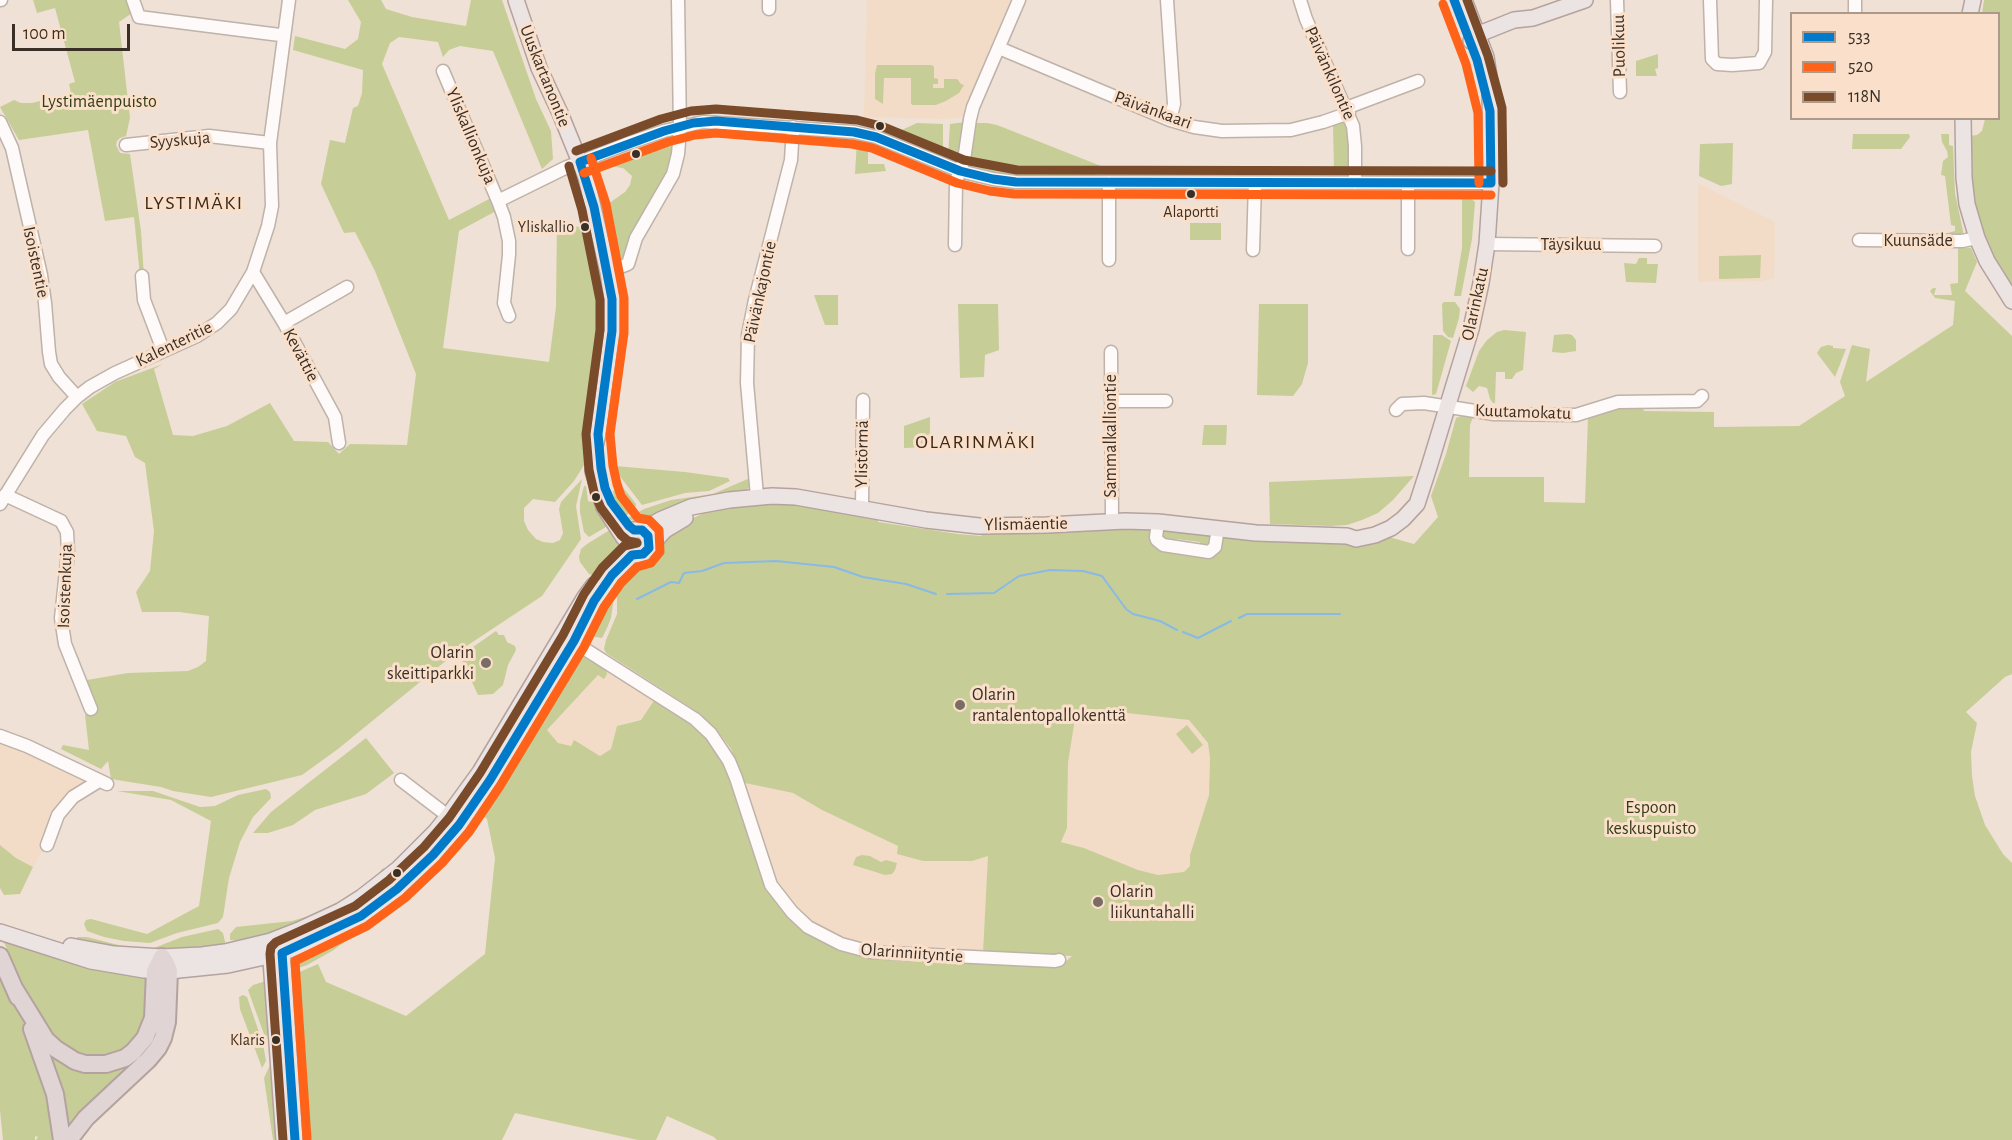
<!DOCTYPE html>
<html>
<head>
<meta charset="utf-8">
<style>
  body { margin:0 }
  #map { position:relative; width:2012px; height:1140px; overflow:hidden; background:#efe1d5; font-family:"Alegreya Sans",sans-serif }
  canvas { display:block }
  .legend { position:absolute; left:1790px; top:12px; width:210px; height:108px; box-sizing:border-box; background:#fae0ca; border:2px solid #ad9989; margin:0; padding:8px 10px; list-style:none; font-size:18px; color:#392f27 }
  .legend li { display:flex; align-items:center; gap:12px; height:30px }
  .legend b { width:30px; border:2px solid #ad9989 }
  .scale { position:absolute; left:12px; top:24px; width:118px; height:27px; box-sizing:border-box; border:3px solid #392f27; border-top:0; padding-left:8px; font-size:18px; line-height:21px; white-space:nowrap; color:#392f27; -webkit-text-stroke:4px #fae0ca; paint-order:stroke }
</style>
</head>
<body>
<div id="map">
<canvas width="2012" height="1140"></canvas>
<ul class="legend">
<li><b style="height:8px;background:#007ac9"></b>533</li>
<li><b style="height:8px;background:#ff6319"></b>520</li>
<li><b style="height:8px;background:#7a4b2a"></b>118N</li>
</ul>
<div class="scale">100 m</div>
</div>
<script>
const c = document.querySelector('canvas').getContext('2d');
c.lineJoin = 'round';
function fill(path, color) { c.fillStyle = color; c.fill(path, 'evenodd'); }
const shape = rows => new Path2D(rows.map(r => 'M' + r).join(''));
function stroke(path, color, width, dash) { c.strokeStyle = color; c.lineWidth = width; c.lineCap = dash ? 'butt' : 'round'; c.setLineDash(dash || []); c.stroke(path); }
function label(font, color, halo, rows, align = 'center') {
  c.font = font + ' "Alegreya Sans",sans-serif'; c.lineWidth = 6; c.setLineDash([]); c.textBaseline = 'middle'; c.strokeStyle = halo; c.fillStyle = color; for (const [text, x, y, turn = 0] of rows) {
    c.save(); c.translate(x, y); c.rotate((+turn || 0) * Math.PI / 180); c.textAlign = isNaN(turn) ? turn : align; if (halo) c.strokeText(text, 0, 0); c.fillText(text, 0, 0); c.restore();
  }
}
const built = shape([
  [867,0,1011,0,963,117,946,119,864,117],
  [1698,183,1775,222,1774,278,1763,281,1698,282],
  [606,670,655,699,643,718,617,726,611,749,600,756,574,741,571,746,558,743,547,731,598,675,604,678],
  [1091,709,1189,720,1208,743,1210,758,1209,795,1190,855,1190,866,1184,873,1158,875,1138,870,1084,848,1060,841,1067,828,1068,763,1076,711],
  [0,741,23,748,26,752,36,755,87,780,87,785,65,803,46,845,33,867,16,858,0,845],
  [745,783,793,793,822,810,898,846,897,854,923,861,972,861,988,856,983,952,878,946,858,944,843,939,818,926,796,908,775,876]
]);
const green = shape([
  [33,0,129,0,132,13,119,22,130,118,126,136,120,138,117,141,116,145,120,153,130,154,141,231,144,276,140,276,134,217,105,221,88,130,19,140,0,107,14,100,21,103,32,103,71,93,69,84,75,82,55,8,37,13],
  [348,0,381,0,386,9,412,17,466,26,471,0,502,0,536,99,551,131,553,159,542,169,493,51,460,46,449,50,443,57,438,42,399,37,390,43,382,64,449,220,491,198,496,211,459,231,443,348,549,362,556,307,557,223,585,228,598,260,604,297,606,336,584,465,574,481,555,502,533,499,524,508,524,521,528,530,536,539,543,542,553,543,560,540,563,533,559,509,561,502,582,479,576,506,581,539,542,596,453,655,338,749,302,775,211,797,173,791,161,787,111,779,108,761,101,769,61,749,63,745,89,750,85,715,91,709,81,681,128,673,188,671,198,667,206,661,209,616,179,612,142,612,136,592,150,571,154,531,145,463,135,457,126,436,97,431,82,404,115,382,163,364,154,369,173,435,193,436,227,426,270,403,294,441,328,442,339,454,350,444,407,445,416,374,375,271,355,232,344,233,321,184,330,140,345,143,353,108,358,106,362,93,363,70,293,50,295,36,345,49,358,39,361,22],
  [1984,0,2012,0,2012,296,1993,265,1972,204,1968,136,1977,135,1982,131,1985,119,1998,118,1998,14,1982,13],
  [1658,54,1658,68,1655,69,1657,76,1636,76,1636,61],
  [877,65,932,65,934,67,934,78,938,79,938,84,933,84,933,88,944,88,944,79,957,79,961,84,964,85,959,93,946,101,936,105,913,105,911,104,911,78,884,78,883,104,875,99,875,74],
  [1340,121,1344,122,1351,134,1350,167,1347,171,1333,172,1334,170,1333,124],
  [965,122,959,157,954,160,948,157,950,124],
  [917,123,943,124,943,155,934,154,895,133],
  [977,123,987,123,997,125,1106,168,1107,172,1104,174,1095,174,1093,177,1022,177,984,171,975,167,970,159,974,126],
  [1853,134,1909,134,1910,137,1901,149,1852,149],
  [1941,134,1949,134,1949,145,1953,146,1955,193,1964,236,1918,237,1919,234,1944,234,1955,231,1955,226,1951,225,1945,176,1941,175,1943,161,1948,157,1947,151,1942,142],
  [857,140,868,147,868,164,884,164,886,171,855,174],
  [660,141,667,142,673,146,668,172,624,259,619,261,615,259,612,253,597,184,601,184,603,201,608,204,625,192,630,185,632,176,623,168,609,166,607,164],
  [1733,143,1732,184,1721,186,1699,176,1700,144],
  [1462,190,1475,202,1472,239,1461,296,1454,296,1462,248],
  [1190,223,1221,223,1221,240,1190,240],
  [1958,247,1971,248,1977,262,1965,291,2012,336,2012,674,2005,677,1966,712,1977,723,1971,752,1972,776,1975,796,1985,825,2003,854,2012,863,2012,1140,717,1140,714,1137,667,1116,656,1140,638,1140,515,1113,502,1140,308,1140,295,974,318,964,326,982,406,1016,485,954,495,858,487,819,481,814,499,791,514,764,516,756,568,670,581,656,596,662,606,670,607,674,604,679,598,675,547,730,558,743,571,746,574,740,600,756,611,749,617,726,641,720,655,699,694,726,710,741,723,760,733,781,775,899,839,950,863,956,1061,966,1072,956,983,952,988,856,972,861,923,861,897,854,898,846,822,810,793,793,745,783,731,749,717,730,693,709,606,653,604,649,606,640,617,614,617,597,609,588,630,566,642,560,687,521,706,512,733,505,782,501,878,519,878,522,958,534,981,536,983,533,1151,527,1155,540,1212,555,1220,537,1389,537,1414,544,1438,517,1431,496,1446,454,1456,418,1463,415,1473,417,1470,425,1469,477,1544,477,1544,502,1585,503,1588,417,1618,407,1642,407,1644,411,1714,412,1714,427,1799,426,1845,396,1840,382,1852,345,1870,349,1866,382,1953,325,1955,301,1935,298,1930,291,1933,288,1936,288,1934,295,1952,295,1950,284,1958,283],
  [1091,709,1189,720,1208,743,1210,758,1209,795,1190,855,1190,866,1184,872,1158,875,1138,870,1084,848,1061,842,1067,828,1068,763,1076,712],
  [1761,255,1760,278,1719,279,1719,256],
  [1639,258,1647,258,1647,264,1658,264,1656,283,1626,282,1624,263,1636,264],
  [814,295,838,295,838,325,825,325],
  [1444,302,1455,302,1460,309,1459,318,1453,338,1448,337,1443,331,1442,304],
  [958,304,998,304,999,350,985,355,984,377,960,378],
  [1259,304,1308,304,1308,363,1302,384,1293,396,1257,395],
  [1504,330,1526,332,1523,370,1516,373,1512,379,1505,379,1505,372,1496,372,1495,403,1493,403,1490,399,1487,388,1479,386,1473,392,1466,386,1479,351,1487,340,1497,332],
  [1568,334,1572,335,1576,340,1576,351,1563,353,1552,352,1554,335],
  [1433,335,1442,335,1451,341,1436,394,1432,395],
  [1828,345,1833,346,1833,348,1846,349,1835,377,1817,353,1821,347],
  [930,417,930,447,904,448,904,426],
  [1204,425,1227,425,1226,445,1202,445],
  [615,466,685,472,728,478,730,481,709,491,685,493,642,505,619,475],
  [613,475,636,504,635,510,625,516,617,507,614,500,613,491,616,490],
  [1414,476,1393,500,1378,513,1362,520,1347,525,1330,526,1270,524,1269,482],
  [750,478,751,486,744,492,638,524,628,518,644,509,671,500,713,494],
  [584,486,586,486,588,501,595,503,611,524,589,537,584,532,580,512,580,502],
  [613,528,620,540,617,550,595,576,589,574,580,562,579,557,581,549,587,544],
  [1161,529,1212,536,1212,546,1196,548,1200,542,1177,539,1173,545,1166,545,1160,532],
  [606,592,610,596,613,604,611,618,607,628,602,638,589,636,585,639,585,636],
  [496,631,499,635,504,635,507,642,515,646,516,650,508,665,503,685,493,694,478,695,460,656],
  [1187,725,1203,745,1192,754,1176,734],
  [366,738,394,773,366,794,315,810,293,825,268,833,253,833,271,812],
  [266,789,270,792,271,798,253,817,240,842,229,878,223,917,218,923,177,933,150,943,124,941,104,937,87,931,84,924,86,920,91,919,147,934,199,906,211,821,171,800,117,791,153,791,200,807,215,806,238,795],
  [0,845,16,858,33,867,20,894,4,895,0,888],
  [862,855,870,856,881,862,886,860,897,863,895,870,892,874,885,875,853,865,856,857],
  [383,868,385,870,345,902,269,935,240,941,230,940,230,934,236,927,292,921,318,913,353,894,375,878],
  [361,927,364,928,332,951,307,965,293,970,294,963,300,955],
  [218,929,223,933,226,946,195,951,117,950,77,940,77,937,87,937,130,948,142,949,154,948,182,937],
  [2,938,141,975,146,978,145,986,150,990,150,1013,132,1047,106,1060,66,1052,40,1022],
  [0,966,38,1056,58,1140,36,1140,38,1137,35,1136,35,1140,3,1140,0,1110],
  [266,981,268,1006,266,1006,268,1032,267,1037,265,1037,248,990,253,985],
  [243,995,247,997,263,1044,266,1061,262,1068,240,1009,239,997],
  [270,1043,279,1140,273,1140,264,1078,270,1065],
  [45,1044,55,1055,138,1057,66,1133]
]);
const stream = shape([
  [947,594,994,593,1019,576,1050,570,1083,571,1102,576,1126,609,1133,614,1160,621,1177,630],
  [637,599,671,582,679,583,684,573,702,571,724,563,776,561,834,567,863,577,906,584,936,594],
  [1239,618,1247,614,1340,614],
  [1183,632,1198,638,1231,621]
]);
const minor = shape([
  [0,0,1,0],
  [133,0,139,17,280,35],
  [1167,0,1174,104,1170,120],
  [1300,0,1306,19,1353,126,1355,146,1355,183],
  [1617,0,1620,92],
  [1710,0,1712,59,1717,64,1732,65,1759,63,1765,52,1766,0],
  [1855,0,1855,14],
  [769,9,769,0],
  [999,48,1170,120,1194,127,1222,131,1291,130,1323,122,1349,113],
  [443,71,498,201],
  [1346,108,1418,81],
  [0,122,12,148,41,275,45,303,49,352,51,364,59,377,77,397],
  [126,145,209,136,270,143],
  [1859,240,1962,241,1977,238],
  [1487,244,1655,246],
  [955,245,956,181,964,160,970,119,973,107,1019,0],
  [1408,249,1408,183],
  [1253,250,1255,183],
  [1109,260,1109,182],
  [253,272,284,323,335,417,339,443],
  [608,272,628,264,636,238,673,174,678,154,680,130,678,0],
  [142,276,144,300,163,350],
  [509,316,504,303,509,255,509,241,504,217,498,201,567,167,626,144,664,131,703,122,854,132,876,137,960,171,993,179,1016,182,1491,183],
  [284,323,347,287],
  [1111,352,1112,521],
  [1111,401,1166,401],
  [1396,410,1402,404,1424,403,1494,414,1576,415,1618,402,1697,401,1702,396],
  [5,495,61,521,67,532,68,552,61,618,65,644,91,709],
  [757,496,747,383,748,335,755,300,791,160,793,127],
  [0,504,43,435,65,409,77,397,90,387,115,373,197,336,217,323,231,309,253,272,268,226,272,206,270,143,289,0],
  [862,509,863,400],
  [1158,522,1156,537,1157,540,1163,545,1209,552,1215,547,1218,528],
  [566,637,695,719,711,734,729,761,736,778,771,885,792,912,808,927,841,944,871,952,1055,961,1059,960],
  [0,736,27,746,107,784],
  [401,780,448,816],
  [47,845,58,815,73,797,99,781]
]);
const major = shape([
  [516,0,539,68,560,113,586,177,608,272,612,299,612,331,598,434,594,450,593,471,604,507,624,538],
  [1970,14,1973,0],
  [1471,41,1479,34,1514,20,1533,18,1585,0],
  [1963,118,1964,178,1967,204,1977,238,1987,261,2012,301],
  [633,530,642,530,646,534,649,539,649,548],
  [642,530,660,520,691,507,729,500,772,496,796,497,926,520,979,526,1047,525,1125,521,1158,522,1256,533,1347,536,1356,539,1375,535,1391,528,1403,519,1417,504,1429,467,1471,329,1481,283,1487,244,1491,183,1490,83,1486,57,1464,0],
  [626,550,632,555,643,554,665,530,685,518],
  [0,932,91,961,144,970,169,971,228,965,282,953,315,939,361,916,397,889,433,855,459,825,490,780,574,641,594,601,612,575,632,555],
  [275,945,282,953,283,963,295,1140],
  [71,946,114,954,162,957,202,955,225,952,271,941,299,930,340,911,362,897,398,869,436,831,448,816,480,772,585,597,594,585],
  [270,947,284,1140]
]);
const highway = shape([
  [0,956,18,997],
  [14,988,35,1022,46,1040,56,1049,75,1061,85,1064,106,1064,125,1058,133,1052,145,1038,153,1018,155,971,162,957,166,963,169,971,167,1022,163,1038,158,1048,148,1060,86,1118,69,1140],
  [32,1029,55,1094,62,1140]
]);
const bus1 = shape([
  [1454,0,1477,60,1490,111,1491,183],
  [580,162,664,131,693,123,716,121,854,132,876,137,960,171,993,179,1016,182,1491,183],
  [295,1140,282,953,361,916,397,889,433,855,459,825,490,780,574,641,594,601,612,575,632,555,643,554,649,548,648,536,642,530,634,530,629,526,611,502,605,488,601,468,598,434,612,331,612,299,594,207,580,162]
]);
const bus2 = shape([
  [1443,4,1466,64,1478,113,1479,183],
  [584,173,668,142,695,135,716,133,852,144,872,148,957,183,990,191,1014,194,1491,195],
  [307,1139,295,961,367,926,405,898,442,863,469,832,500,786,584,647,604,607,621,583,637,567,651,563,660,552,659,530,649,520,638,518,621,496,617,484,613,466,610,434,624,333,624,298,606,204,591,158]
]);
const bus3 = shape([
  [1467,0,1488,56,1502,108,1503,183],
  [576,151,661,119,691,111,716,109,857,120,881,126,964,160,1017,170,1491,171],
  [283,1140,270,954,271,947,276,942,355,906,389,880,424,847,449,818,480,773,563,635,584,594,602,568,624,546,637,543,628,541,621,535,601,508,594,492,589,470,586,434,600,330,600,300,582,210,569,166]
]);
const markers = [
  [880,126,5,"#392f27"],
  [636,154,5,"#392f27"],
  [1191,194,5,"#392f27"],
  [585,227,5,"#392f27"],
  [596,497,5,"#392f27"],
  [486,663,6,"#796d64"],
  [960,705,6,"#796d64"],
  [397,873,5,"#392f27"],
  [1098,902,6,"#796d64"],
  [276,1040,5,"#392f27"]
];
const busNames = [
  ["Alaportti",1191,212,"center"],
  ["Yliskallio",574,227],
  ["Klaris",265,1040]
];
const streetNames = [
  ["Puolikuu",1619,46,-91],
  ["Päivänkilontie",1330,73,66],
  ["Uuskartanontie",545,76,68],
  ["Päivänkaari",1153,110,20],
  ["Yliskallionkuja",471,136,67],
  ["Syyskuja",180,140,-5],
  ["Kuunsäde",1918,241],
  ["Täysikuu",1571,245],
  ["Isoistentie",36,262,78],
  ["Päivänkajontie",760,292,-78],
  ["Olarinkatu",1475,304,-78],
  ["Kalenteritie",174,344,-26],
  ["Kevättie",301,355,62],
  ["Kuutamokatu",1523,412,2],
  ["Sammalkalliontie",1111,436,-90],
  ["Ylistörmä",862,454,-89],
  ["Ylismäentie",1026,524,-1],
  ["Isoistenkuja",65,586,-88],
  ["Olarinniityntie",912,953,4]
];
const parkNames = [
  ["Lystimäenpuisto",99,102],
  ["Espoon",1651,808],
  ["keskuspuisto",1651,829]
];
const poiNames = [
  ["Olarin",474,653,"right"],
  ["skeittiparkki",474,674,"right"],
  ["Olarin",972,695],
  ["rantalentopallokenttä",972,716],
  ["Olarin",1110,892],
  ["liikuntahalli",1110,913]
];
const neighbourhoodNames = [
  ["LYSTIMÄKI",194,203],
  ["OLARINMÄKI",976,442]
];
fill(built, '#f3dcc7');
fill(green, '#c7cd96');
stroke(stream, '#88bae5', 2);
stroke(minor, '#beb2a9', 15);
stroke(major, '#b4a29f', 18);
stroke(highway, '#b4a29f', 20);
stroke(minor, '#fdfaf9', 12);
stroke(major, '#ece4e3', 15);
stroke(highway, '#e1d4d5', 16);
stroke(bus1, '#007ac9', 9);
stroke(bus2, '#ff6319', 9);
stroke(bus3, '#7a4b2a', 9);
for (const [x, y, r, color] of markers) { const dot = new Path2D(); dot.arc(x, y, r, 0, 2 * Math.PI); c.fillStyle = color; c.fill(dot); stroke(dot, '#fae0ca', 2); }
label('16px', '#392f27', '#fae0ca', busNames, 'right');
label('18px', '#392f27', '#fae0ca', streetNames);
label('18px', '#333d15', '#fae0ca', parkNames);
label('18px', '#392f27', '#fae0ca', poiNames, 'left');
c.letterSpacing = '1.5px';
label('20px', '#3c2917', '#fae0ca', neighbourhoodNames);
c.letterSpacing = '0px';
</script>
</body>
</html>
